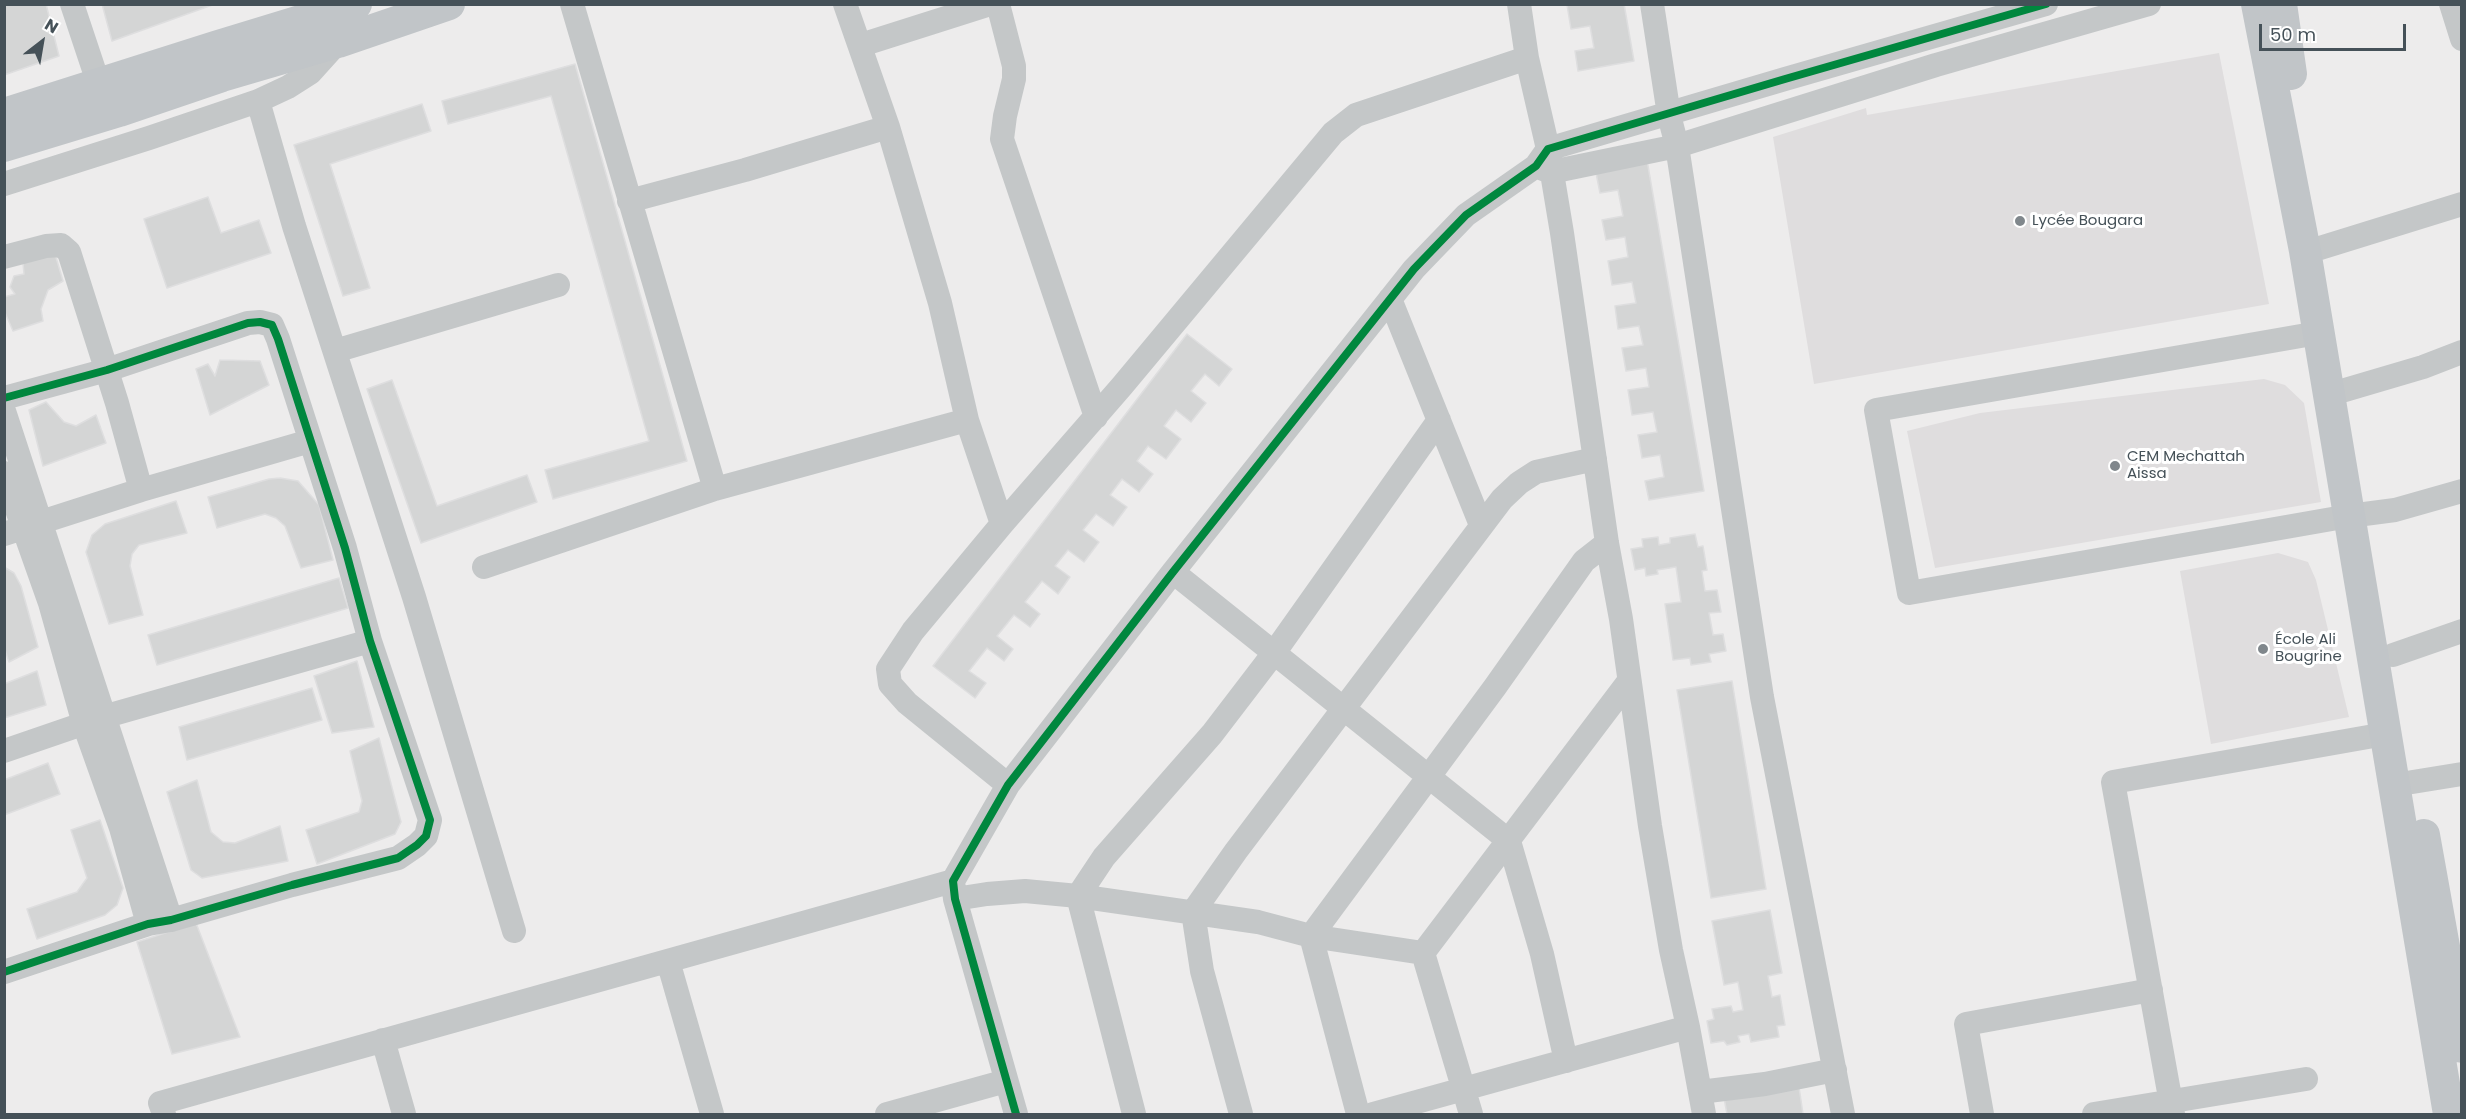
<!DOCTYPE html>
<html>
<head>
<meta charset="utf-8">
<style>
  body { margin:0 }
  #map { position:relative; width:2466px; height:1119px; overflow:hidden; background:#edecec; font-family:Poppins,sans-serif }
  canvas { display:block }
  .frame { position:absolute; inset:0; border:6px solid #455158; pointer-events:none }
  .north { position:absolute; left:12px; top:12px; width:60px; height:60px; -webkit-text-stroke:4px #fff; paint-order:stroke; rotate:31deg; font-size:16px; font-weight:700; line-height:24px; text-align:center; color:#455158 }
  .north::after { content:''; display:block; margin:auto; width:21px; height:27px; background:#455158; clip-path:polygon(50% 0,100% 100%,50% 72%,0 100%) }
  .scale { position:absolute; left:2259px; top:24px; width:147px; height:27px; box-sizing:border-box; border:3px solid #455158; border-top:0; padding-left:8px; font-size:18px; line-height:21px; white-space:nowrap; color:#455158; -webkit-text-stroke:4px #fff; paint-order:stroke }
</style>
</head>
<body>
<div id="map">
<canvas width="2466" height="1119"></canvas>
<div class="frame"></div>
<div class="north">N</div>
<div class="scale">50 m</div>
</div>
<script>
const c = document.querySelector('canvas').getContext('2d');
c.lineJoin = 'round';
function fill(path, color) { c.fillStyle = color; c.fill(path, 'evenodd'); }
const shape = rows => new Path2D(rows.map(r => 'M' + r).join(''));
function stroke(path, color, width, dash) { c.strokeStyle = color; c.lineWidth = width; c.lineCap = dash ? 'butt' : 'round'; c.setLineDash(dash || []); c.stroke(path); }
function label(font, color, halo, rows, align = 'center') {
  c.font = font + ' Poppins,sans-serif'; c.lineWidth = 6; c.setLineDash([]); c.textBaseline = 'middle'; c.strokeStyle = halo; c.fillStyle = color; for (const [text, x, y, turn = 0] of rows) {
    c.save(); c.translate(x, y); c.rotate((+turn || 0) * Math.PI / 180); c.textAlign = isNaN(turn) ? turn : align; if (halo) c.strokeText(text, 0, 0); c.fillText(text, 0, 0); c.restore();
  }
}
const education = shape([
  [2219,53,2269,304,1814,384,1773,137,1866,108,1867,115],
  [2264,379,2285,385,2304,403,2321,502,1935,568,1907,431,1980,413],
  [2278,553,2308,562,2316,580,2349,717,2211,744,2180,571]
]);
const building = shape([
  [4,4,46,4,59,56,4,75,4,4],
  [102,4,215,4,112,41,102,4],
  [1624,4,1634,61,1578,71,1575,51,1594,48,1590,26,1571,29,1567,5,1624,4],
  [575,64,687,461,553,499,545,470,649,441,551,96,448,124,442,101,575,64],
  [422,104,431,131,330,164,370,288,343,296,294,145,422,104],
  [1647,160,1704,491,1649,500,1645,481,1664,477,1660,455,1642,458,1638,435,1657,432,1653,412,1632,415,1628,390,1649,387,1646,368,1626,371,1622,348,1643,345,1639,326,1618,329,1615,306,1636,303,1632,282,1612,285,1608,261,1628,257,1625,237,1606,240,1602,220,1623,216,1618,190,1600,193,1595,168,1647,160],
  [208,197,221,233,259,220,271,253,167,288,144,219,208,197],
  [55,254,63,281,48,290,41,309,43,321,13,331,4,310,4,297,15,294,10,287,14,276,24,274,23,263,55,254],
  [1187,334,1232,369,1219,386,1205,374,1191,391,1206,403,1191,422,1176,410,1164,426,1181,439,1166,459,1148,446,1137,461,1153,474,1139,492,1122,479,1110,495,1127,507,1113,526,1096,514,1083,530,1099,542,1084,562,1068,550,1055,566,1070,577,1058,594,1042,581,1025,602,1040,614,1030,627,1014,615,997,636,1013,649,1004,661,987,648,969,671,986,683,975,698,933,666,1187,334],
  [220,360,260,361,269,385,210,415,196,369,208,364,215,376,220,360],
  [392,380,437,506,527,475,537,502,421,543,367,389,392,380],
  [46,402,64,422,76,426,96,415,106,443,43,466,29,410,46,402],
  [280,478,298,481,319,505,333,560,301,568,285,526,276,518,265,514,217,528,208,497,269,479,280,478],
  [176,501,187,533,139,545,132,554,130,566,143,615,109,624,86,552,92,535,105,524,176,501],
  [1695,534,1698,547,1703,546,1707,570,1702,571,1705,591,1717,590,1721,612,1709,613,1713,635,1723,634,1726,651,1709,654,1711,662,1691,665,1690,658,1673,660,1665,604,1681,602,1676,567,1657,570,1658,574,1646,576,1645,568,1635,570,1631,549,1643,547,1642,539,1658,537,1659,545,1670,543,1670,538,1695,534],
  [4,567,14,573,21,586,38,647,9,662,4,647,4,567],
  [339,578,348,608,157,665,148,635,339,578],
  [357,661,374,727,332,733,314,676,357,661],
  [37,671,46,705,4,718,4,684,37,671],
  [1732,681,1766,889,1711,898,1677,690,1732,681],
  [312,688,322,720,187,760,179,727,312,688],
  [379,738,401,822,395,834,317,864,306,830,359,812,362,801,350,751,379,738],
  [48,763,60,794,4,815,4,780,48,763],
  [197,780,211,832,223,842,235,843,280,826,288,861,202,878,191,870,167,792,197,780],
  [100,820,123,888,117,905,105,915,37,939,27,909,77,892,87,878,71,830,100,820],
  [1770,910,1782,973,1768,976,1772,997,1780,995,1785,1025,1777,1026,1779,1037,1751,1042,1749,1034,1738,1036,1740,1042,1727,1045,1724,1041,1711,1043,1707,1021,1714,1019,1712,1009,1731,1006,1733,1012,1743,1010,1738,982,1724,985,1712,921,1770,910],
  [196,923,240,1037,172,1054,137,942,196,923],
  [1799,1087,1803,1114,1727,1114,1724,1098,1799,1087]
]);
const minor = shape([
  [72,4,99,85],
  [572,4,715,489,967,420],
  [845,4,888,127,940,303,967,420,1002,524],
  [998,4,1014,66,1014,79,1005,116,1002,139,1096,417],
  [1519,4,1527,58,1548,149,1562,233,1607,543,1621,619,1650,826,1671,950,1688,1027,1704,1114],
  [1652,4,1669,115,1677,146,1762,697,1843,1114],
  [2451,4,2462,39],
  [861,45,990,4],
  [258,101,294,226,414,597,514,931],
  [1538,167,1551,172,1677,146,1936,65,2149,4],
  [4,184,149,138,258,101,288,87,310,73,338,42],
  [629,201,745,170,888,127],
  [2305,251,2320,248,2462,204],
  [4,257,46,246,61,245,69,252,117,403,141,490],
  [1390,299,1481,525],
  [2318,333,1876,410,1909,593,2349,516,2395,510,2462,491],
  [335,351,558,285],
  [2345,390,2423,367,2462,352],
  [4,398,107,370,248,323,260,322,272,325,278,339,345,548,370,641,430,820,426,836,417,845,398,858,292,885,171,920,148,924,4,972],
  [4,411,171,920],
  [4,473,50,603,84,724,121,828,148,924],
  [4,534,141,490,310,441],
  [484,567,715,489],
  [1173,572,1509,841,1542,954,1566,1061],
  [2393,655,2462,631],
  [4,751,103,717,370,641],
  [1008,785,907,703,890,684,888,669,913,631,1002,524,1122,386,1333,133,1356,115,1527,58],
  [2394,785,2462,774],
  [955,899,987,894,1025,891,1078,896,1258,922,1311,936,1423,953],
  [1423,953,1629,681],
  [1423,953,1471,1114],
  [668,961,712,1114],
  [383,1040,404,1114],
  [1700,1092,1765,1084,1835,1070],
  [164,1114,160,1103,953,881],
  [887,1114,1006,1081],
  [1016,1114,955,899,953,881,1008,785,1173,572,1414,269,1466,215,1536,166,1548,149,1785,79,2046,4],
  [1134,1114,1078,896,1104,857,1212,734,1274,653,1439,420],
  [1241,1114,1202,971,1193,912,1236,851,1502,499,1519,483,1536,472,1595,459],
  [1358,1114,1311,936,1495,687,1584,561,1607,543],
  [1373,1114,1688,1027],
  [1982,1114,1966,1024,2151,990],
  [2094,1114,2306,1079],
  [2173,1114,2113,782,2385,734]
]);
const major = shape([
  [2257,4,2305,251,2449,1114],
  [2281,4,2291,74],
  [4,114,215,47,356,4],
  [4,146,119,111,222,76,338,42,449,4],
  [2424,835,2462,1047]
]);
const cycleway = shape([
  [4,398,107,370,248,323,260,322,272,325,278,339,345,548,370,641,430,820,426,836,417,845,398,858,292,885,171,920,148,924,4,972],
  [1016,1114,955,899,953,881,1008,785,1173,572,1414,269,1466,215,1536,166,1548,149,1785,79,2046,4]
]);
const markers = [
  [2020,221,6,"#80878c"],
  [2115,466,6,"#80878c"],
  [2263,649,6,"#80878c"]
];
const poiNames = [
  ["Lycée Bougara",2032,221],
  ["CEM Mechattah",2127,457],
  ["Aissa",2127,474],
  ["École Ali",2275,640],
  ["Bougrine",2275,657]
];
fill(education, '#dfddde');
fill(building, '#d4d5d5');
stroke(building, '#dededf', 1.5);
stroke(minor, '#c4c7c8', 24);
stroke(major, '#c1c5c8', 32);
stroke(cycleway, '#00873e', 8);
for (const [x, y, r, color] of markers) { const dot = new Path2D(); dot.arc(x, y, r, 0, 2 * Math.PI); c.fillStyle = color; c.fill(dot); stroke(dot, '#fff', 2); }
label('15px', '#455158', '#fff', poiNames, 'left');
</script>
</body>
</html>
